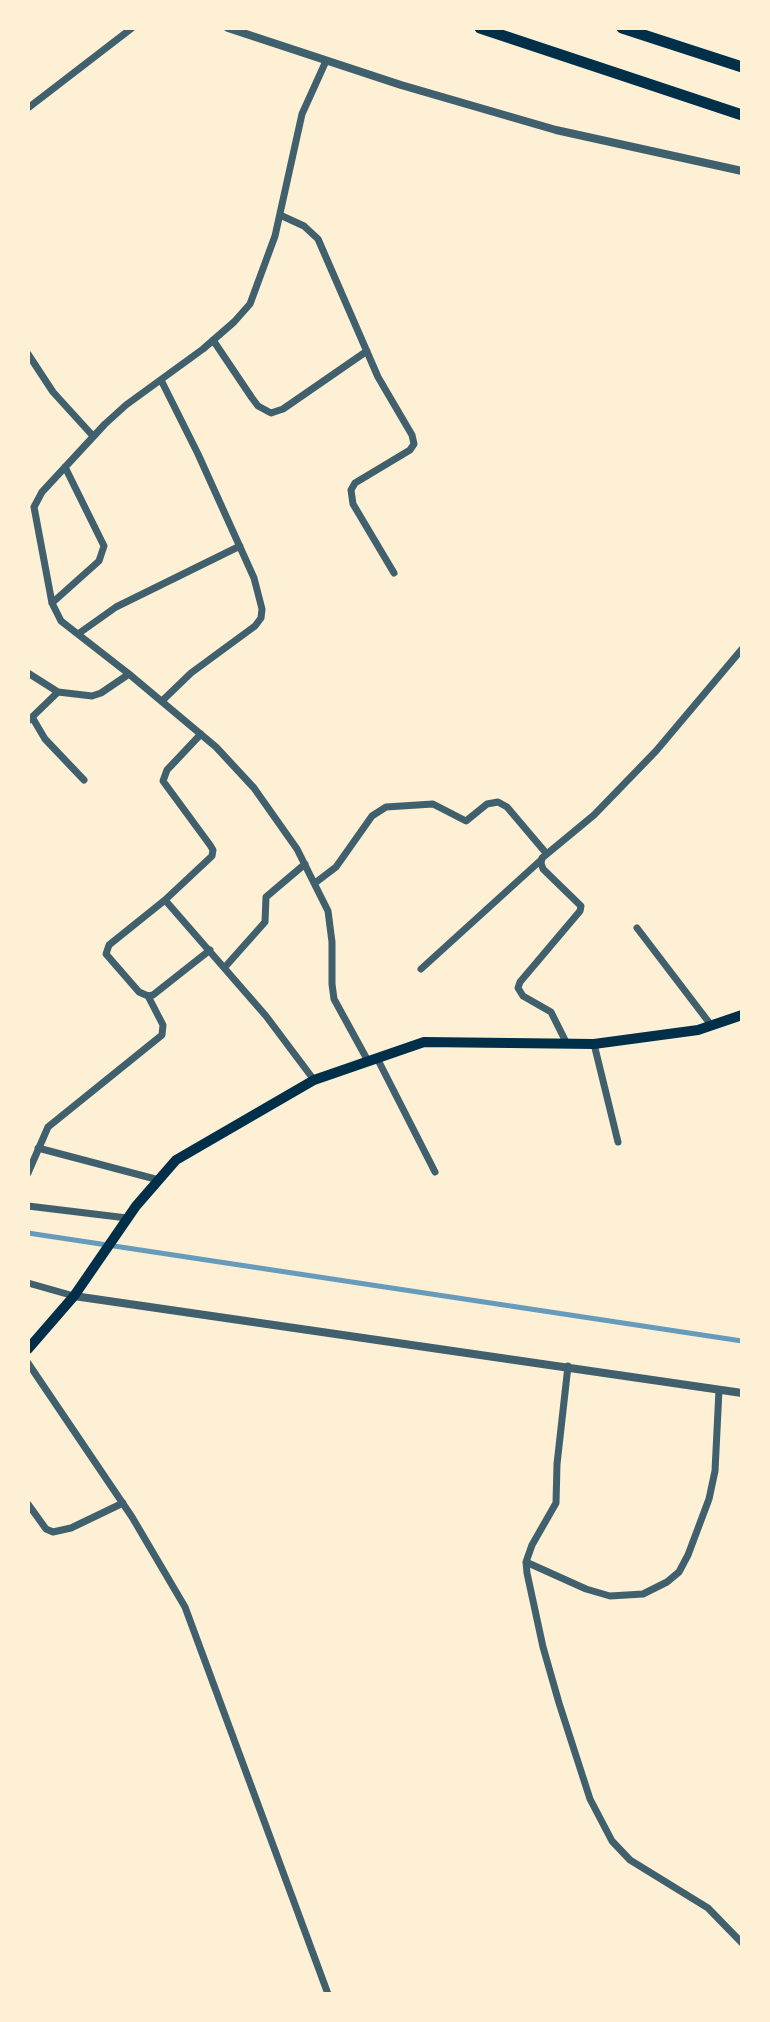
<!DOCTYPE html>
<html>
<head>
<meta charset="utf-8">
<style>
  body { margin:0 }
  #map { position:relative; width:770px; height:2022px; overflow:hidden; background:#fdf0d5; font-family:"PT Serif",serif }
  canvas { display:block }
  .frame { position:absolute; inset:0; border:30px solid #fdf0d5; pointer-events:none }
</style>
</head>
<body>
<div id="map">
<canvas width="770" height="2022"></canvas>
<div class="frame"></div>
</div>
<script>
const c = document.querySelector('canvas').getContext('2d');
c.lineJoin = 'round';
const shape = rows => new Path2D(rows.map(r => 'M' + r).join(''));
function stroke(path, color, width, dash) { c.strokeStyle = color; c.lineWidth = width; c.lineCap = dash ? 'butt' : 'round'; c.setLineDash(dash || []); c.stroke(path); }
const stream = shape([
  [28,1233,742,1341]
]);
const minor = shape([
  [326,61,302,114,275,236,250,304,234,322,203,349,126,405,105,424,42,492,34,507,52,603,61,621,129,674,216,747,254,788,297,849,328,911,332,942,332,984,334,999,368,1061],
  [28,108,132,28],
  [280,215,304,226,318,239,378,377,412,435,414,444,410,450,355,483,351,490,353,504,394,573],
  [213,340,252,398,258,406,271,413,283,409,367,351],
  [28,354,53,392,93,436],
  [161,380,198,454,254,578,262,609,261,618,255,626,191,673,162,701],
  [52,603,99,561,104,546,65,467],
  [78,634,116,607,240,546],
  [28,673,58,692,92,696,101,693,129,674],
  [32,717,45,739,84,780],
  [28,721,58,692],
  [201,734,167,770,163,781,210,845,213,850,212,856,165,900,109,945,106,954,139,992,148,996,153,995,210,950],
  [315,883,336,867,372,816,386,807,433,804,466,821,487,804,498,802,507,807,546,853],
  [165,900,266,1016,314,1080],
  [637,928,711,1025],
  [225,967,265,922,266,897,305,864],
  [421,969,541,860],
  [567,1044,551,1012,523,996,518,988,520,982,580,911,581,906,543,869,541,863,542,858,594,815,656,751,742,649],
  [594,1044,618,1142],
  [377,1058,435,1172],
  [38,1148,159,1180],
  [28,1173,48,1127,162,1035,163,1025,148,996],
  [28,1206,127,1218],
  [28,1283,74,1296],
  [28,1363,132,1517,185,1607,328,1994],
  [568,1366,557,1464,556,1503,532,1545,526,1562,527,1573,543,1647,559,1703,590,1799,612,1841,630,1860,708,1908,742,1943],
  [28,1504,46,1529,53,1532,71,1528,123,1503],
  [526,1562,586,1589,610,1596,643,1594,667,1582,679,1572,688,1555,709,1499,715,1471,719,1390]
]);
const tertiary = shape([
  [228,28,401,85,556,130,742,171],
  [74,1296,742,1393]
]);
const secondary = shape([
  [28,1349,74,1296,136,1206,176,1160,314,1080,424,1042,594,1044,698,1030,742,1015]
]);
const trunk = shape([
  [480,28,742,115],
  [622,28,742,67]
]);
stroke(stream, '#669bbc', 5);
stroke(minor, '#3f606c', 7);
stroke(tertiary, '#3f606c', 8);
stroke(secondary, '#003049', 10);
stroke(trunk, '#003049', 11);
</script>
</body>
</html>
